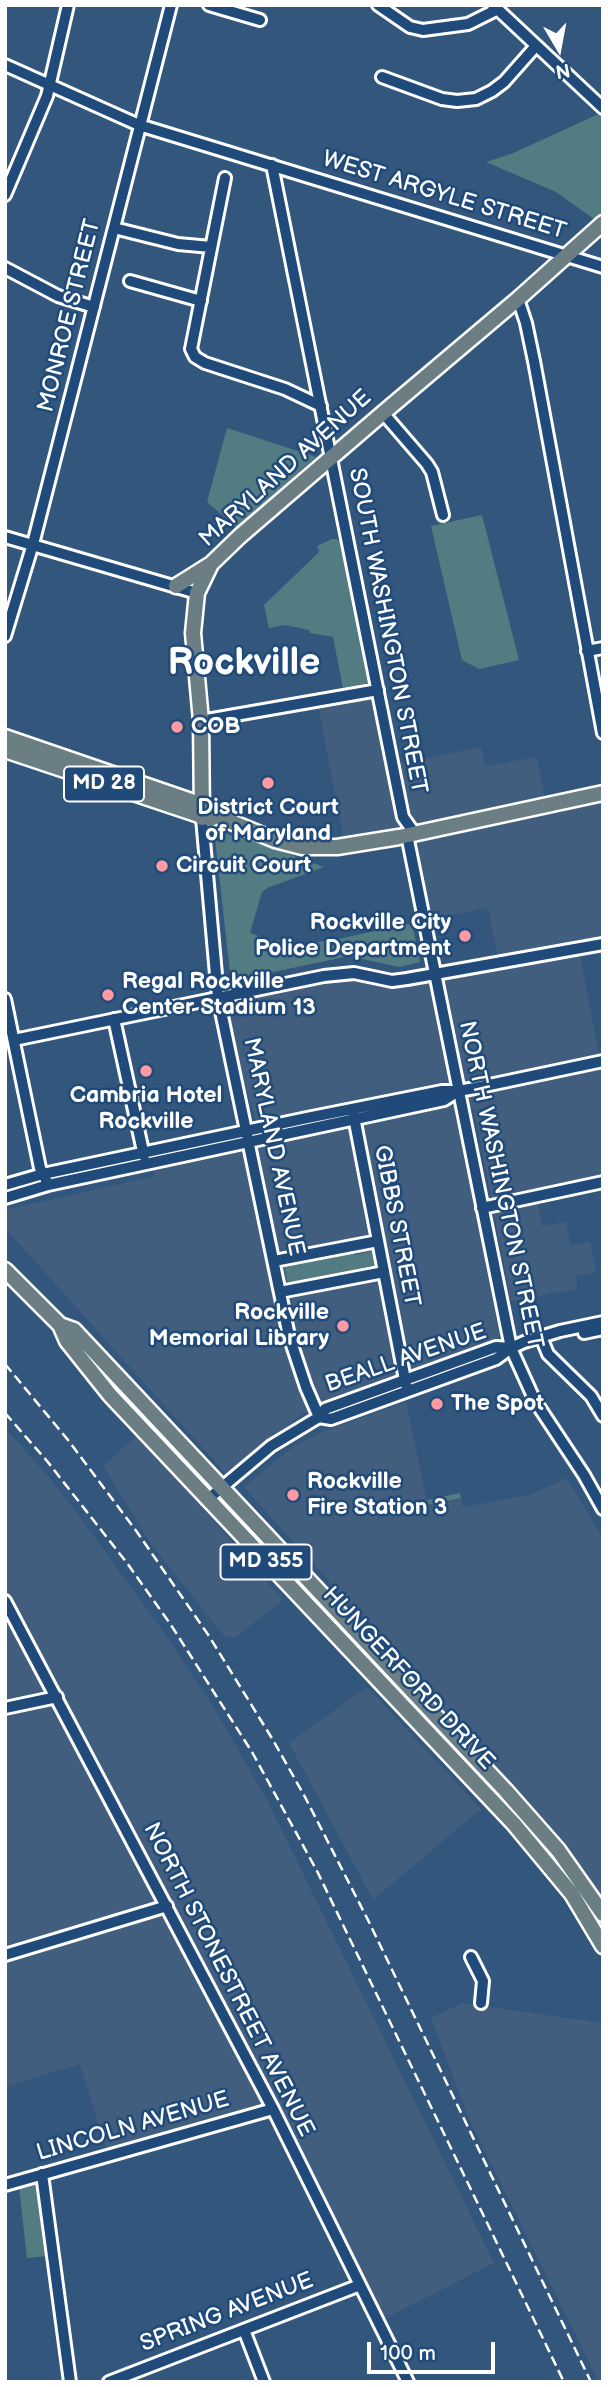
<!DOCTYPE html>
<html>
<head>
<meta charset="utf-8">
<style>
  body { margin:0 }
  #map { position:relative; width:608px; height:2387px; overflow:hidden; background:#33567c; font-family:"Balsamiq Sans",sans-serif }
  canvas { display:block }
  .frame { position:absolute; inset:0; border:7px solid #fff; pointer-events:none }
  .north { position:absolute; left:524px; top:14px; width:70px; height:70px; -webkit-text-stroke:5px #1f4a7a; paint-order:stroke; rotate:170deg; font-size:19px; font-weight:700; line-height:28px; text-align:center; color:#fff }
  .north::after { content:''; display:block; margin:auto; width:24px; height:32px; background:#fff; clip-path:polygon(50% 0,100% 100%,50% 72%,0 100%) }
  .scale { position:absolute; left:367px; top:2342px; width:128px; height:32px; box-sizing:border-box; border:4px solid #fff; border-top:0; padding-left:9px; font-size:21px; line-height:24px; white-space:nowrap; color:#fff; -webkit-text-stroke:5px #1f4a7a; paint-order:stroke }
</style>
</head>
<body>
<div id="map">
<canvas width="608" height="2387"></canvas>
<div class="frame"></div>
<div class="north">N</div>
<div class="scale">100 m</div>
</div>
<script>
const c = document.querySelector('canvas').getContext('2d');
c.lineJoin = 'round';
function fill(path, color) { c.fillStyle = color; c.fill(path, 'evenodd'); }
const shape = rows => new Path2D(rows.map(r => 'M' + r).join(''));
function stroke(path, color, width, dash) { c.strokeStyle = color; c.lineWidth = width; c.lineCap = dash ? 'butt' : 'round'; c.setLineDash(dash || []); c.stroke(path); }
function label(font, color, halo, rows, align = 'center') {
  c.font = font + ' "Balsamiq Sans",sans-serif'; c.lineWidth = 5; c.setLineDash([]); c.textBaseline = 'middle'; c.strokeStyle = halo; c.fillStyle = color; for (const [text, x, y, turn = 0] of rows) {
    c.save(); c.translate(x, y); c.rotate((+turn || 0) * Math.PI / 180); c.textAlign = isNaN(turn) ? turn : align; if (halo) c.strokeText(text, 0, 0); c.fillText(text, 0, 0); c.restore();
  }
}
const built = shape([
  [378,690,393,765,481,747,485,766,537,757,546,805,603,793,603,944,579,948,600,1061,603,1061,603,1182,536,1196,542,1226,566,1222,571,1246,590,1242,596,1272,576,1276,577,1289,511,1301,474,1109,458,1117,500,1339,400,1373,328,1401,301,1415,227,1475,5,1228,5,1210,155,1176,154,1171,264,1147,218,997,324,976,393,981,499,962,488,908,424,920,407,836,345,846,317,701],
  [406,1402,428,1506,461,1499,463,1507,529,1495,567,1478,599,1532,603,1542,603,1899,568,1851,432,1700,434,1697,244,1487,294,1446,324,1431],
  [5,1428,49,1477,77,1513,160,1627,217,1713,267,1800,494,2263,378,2322,273,2109,108,2156,80,2064,5,2087],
  [138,1434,283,1600,235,1638,224,1636,153,1547,103,1466],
  [367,1687,481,1809,373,1900,289,1743],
  [462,2003,603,2023,603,2382,599,2382,469,2119,431,2018]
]);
const green = shape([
  [603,112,601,224,556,192,486,162,511,154],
  [227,428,316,457,237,528,207,502],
  [482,515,519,660,479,669,462,660,431,526],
  [332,539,337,539,341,543,368,683,343,688,333,637,310,633,309,630,285,625,269,628,264,605,319,552,317,546],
  [214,830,261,844,324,867,267,888,262,892,250,933,273,941,279,940,281,948,343,938,412,923,420,962,399,967,349,956,231,981],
  [352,1247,354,1255,375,1251,377,1265,357,1269,358,1276,289,1289,283,1260],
  [460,1493,461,1498,428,1505,427,1500],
  [39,2181,49,2256,27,2258,19,2187]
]);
const minor = shape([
  [209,5,260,20],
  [378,5,410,27,423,30,468,24,496,10],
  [493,5,603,108],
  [5,65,139,125,603,267],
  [382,77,442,99,457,101,476,99,492,91,504,82,535,47],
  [272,165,403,817,415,834],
  [225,178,191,349,195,357,205,363,285,389,321,406],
  [5,195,47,96,68,5],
  [114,228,178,244,211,247],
  [5,268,58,296,94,307],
  [130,281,201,301],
  [518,299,526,323,534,361,603,733],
  [383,413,427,464,432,472,443,515],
  [5,537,197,593],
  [5,636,33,544,171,5],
  [587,651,603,648],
  [201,721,378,690],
  [202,818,218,997,289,1336,306,1387,319,1417],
  [407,835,511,1348,535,1401,584,1475,603,1509],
  [5,999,40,1168,46,1180],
  [114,1019,144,1156],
  [14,1040,324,976,354,973,392,981,407,979,603,944],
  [353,1112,406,1385],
  [5,1185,43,1174,307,1118,442,1091,458,1091,475,1088,603,1061],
  [5,1198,48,1185,444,1100,458,1091],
  [482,1208,603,1182],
  [274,1261,378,1241],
  [280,1292,384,1272],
  [584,1333,603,1329],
  [541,1337,548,1354,591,1396,603,1416],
  [319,1417,331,1419,496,1359,511,1348,524,1342,560,1331,603,1322],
  [207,1500,271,1446,319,1417,325,1409,496,1347,511,1348],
  [5,1601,273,2109,408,2382],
  [5,1708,57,1697],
  [5,1955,167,1906],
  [471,1957,483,1981,481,2003],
  [42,2174,70,2382],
  [5,2185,273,2109],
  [244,2330,264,2382],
  [109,2382,360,2285]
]);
const major = shape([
  [176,586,211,564],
  [5,737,203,805,219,817,275,840,302,847,337,847,399,837,603,793],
  [5,750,211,819],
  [202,818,201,721,193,633,197,593,211,564,240,536,383,413,518,299,603,223],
  [5,1270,60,1325,67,1341,110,1395,514,1824,572,1894,603,1946],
  [60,1325,74,1330,506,1791,558,1850,603,1914]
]);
const rail = shape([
  [5,1364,68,1440,137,1532,209,1636,273,1740,305,1797,368,1920,591,2382],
  [5,1413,47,1461,127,1563,171,1625,252,1752,317,1871,564,2382]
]);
const markers = [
  [177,727,7,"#ff9aa2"],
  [268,783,7,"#ff9aa2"],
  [162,866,7,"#ff9aa2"],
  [465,936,7,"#ff9aa2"],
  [108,995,7,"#ff9aa2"],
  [146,1071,7,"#ff9aa2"],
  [343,1326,7,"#ff9aa2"],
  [437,1404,7,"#ff9aa2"],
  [293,1495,7,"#ff9aa2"]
];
const shields = [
  [104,784,80],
  [266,1562,91]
];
const shieldNames = [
  ["MD 28",104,784],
  ["MD 355",266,1562]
];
const streetNames = [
  ["WEST ARGYLE STREET",444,196,17],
  ["MONROE STREET",70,316,-76],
  ["MARYLAND AVENUE",286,469,-42],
  ["SOUTH WASHINGTON STREET",387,631,79],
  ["MARYLAND AVENUE",273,1147,78],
  ["NORTH WASHINGTON STREET",500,1185,78],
  ["GIBBS STREET",396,1226,79],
  ["BEALL AVENUE",406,1359,-19],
  ["HUNGERFORD DRIVE",408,1679,47],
  ["NORTH STONESTREET AVENUE",228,1980,63],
  ["LINCOLN AVENUE",133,2127,-16],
  ["SPRING AVENUE",227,2313,-21]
];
const poiNames = [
  ["COB",191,727],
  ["District Court",268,808,"center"],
  ["of Maryland",268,834,"center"],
  ["Circuit Court",176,866],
  ["Rockville City",451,923,"right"],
  ["Police Department",451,949,"right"],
  ["Regal Rockville",122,982],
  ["Center Stadium 13",122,1008],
  ["Cambria Hotel",146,1096,"center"],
  ["Rockville",146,1122,"center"],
  ["Rockville",329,1313,"right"],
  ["Memorial Library",329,1339,"right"],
  ["The Spot",451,1404],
  ["Rockville",307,1482],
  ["Fire Station 3",307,1508]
];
const townNames = [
  ["Rockville",244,665]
];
fill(built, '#415e7e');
fill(green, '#537b82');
stroke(minor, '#fff', 16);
stroke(major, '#fff', 19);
stroke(minor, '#1f4a7a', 10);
stroke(major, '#6b7e84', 14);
stroke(rail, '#fff', 2.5, [10, 5]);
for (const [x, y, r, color] of markers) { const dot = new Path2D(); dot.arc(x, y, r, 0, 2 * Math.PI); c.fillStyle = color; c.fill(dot); stroke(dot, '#1f4a7a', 2.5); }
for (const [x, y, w] of shields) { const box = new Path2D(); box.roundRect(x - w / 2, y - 17.5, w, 35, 5); c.fillStyle = '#1f4a7a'; c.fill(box); stroke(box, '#fff', 2); }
label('bold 21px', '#fff', null, shieldNames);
label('23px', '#fff', '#1f4a7a', streetNames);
label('bold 23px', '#fff', '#1f4a7a', poiNames, 'left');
label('bold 37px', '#fff', '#1f4a7a', townNames);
</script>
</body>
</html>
